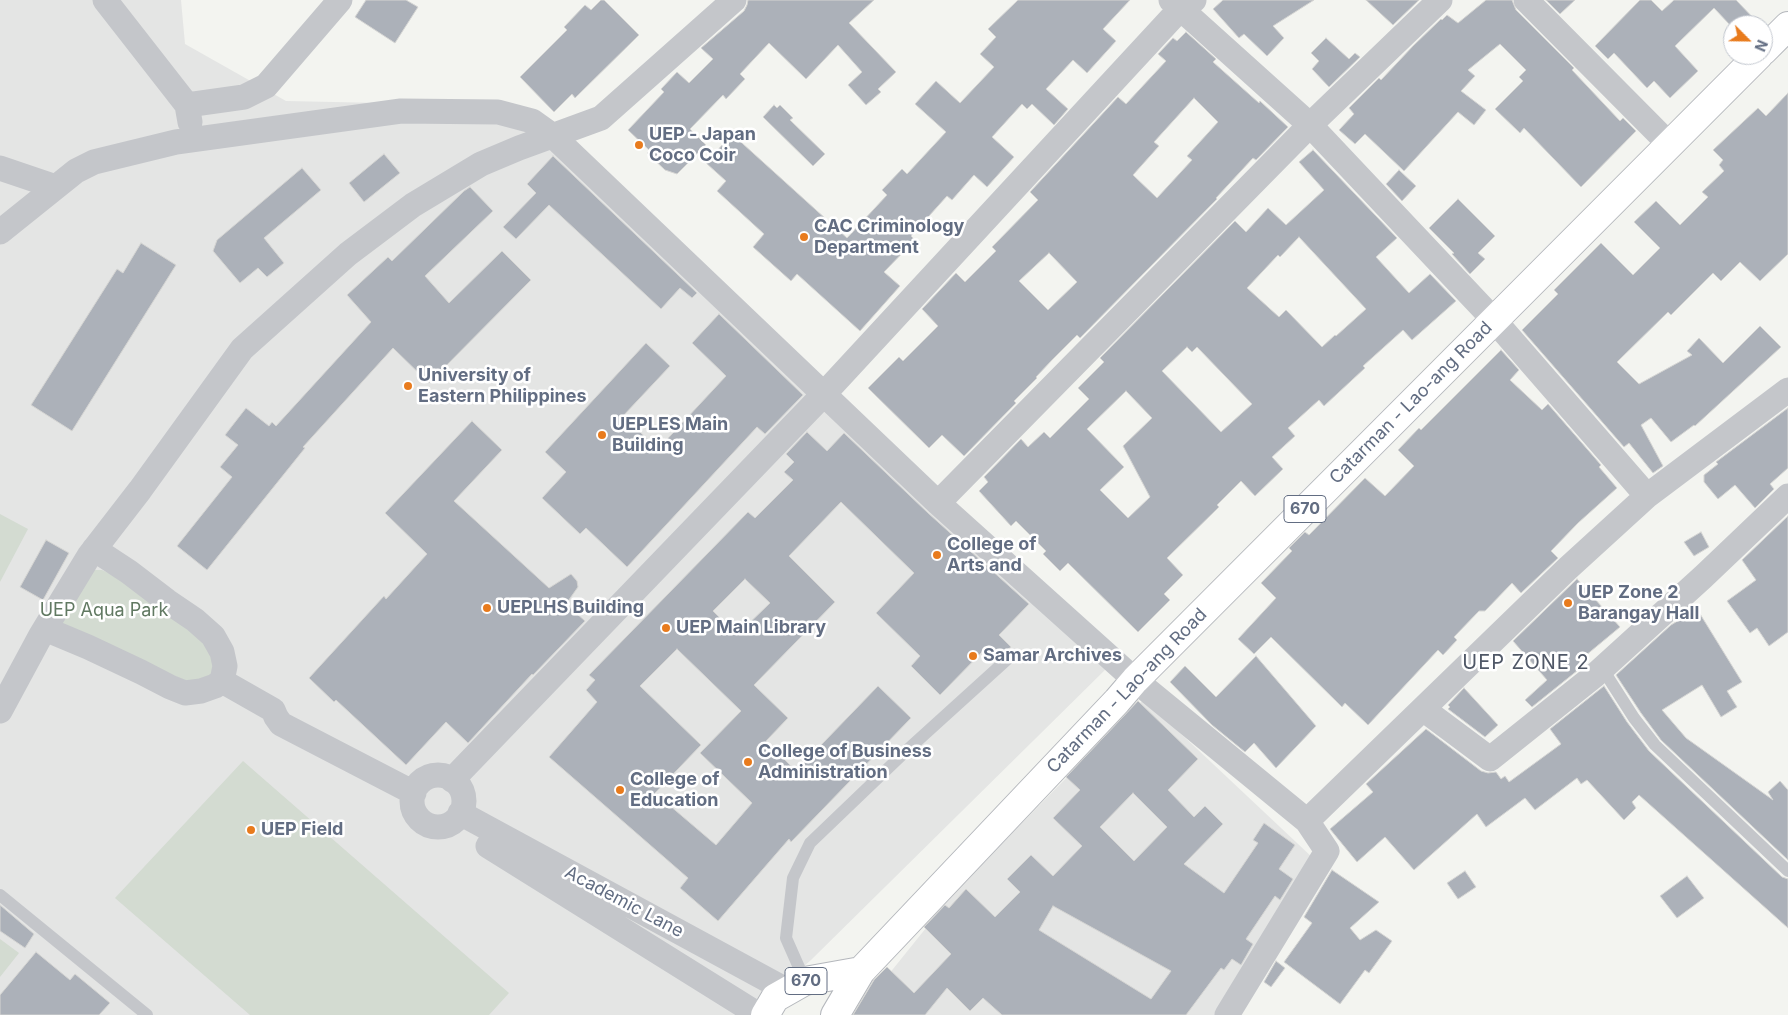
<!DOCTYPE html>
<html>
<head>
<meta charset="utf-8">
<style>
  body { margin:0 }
  #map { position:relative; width:1788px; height:1015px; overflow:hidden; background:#f3f4f0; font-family:Inter,sans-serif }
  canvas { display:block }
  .north { position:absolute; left:1723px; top:15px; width:50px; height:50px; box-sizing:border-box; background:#fff; border:1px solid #c0c5cd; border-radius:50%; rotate:113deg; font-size:14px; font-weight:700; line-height:20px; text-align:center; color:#626d82 }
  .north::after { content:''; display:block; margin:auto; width:18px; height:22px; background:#e87b1d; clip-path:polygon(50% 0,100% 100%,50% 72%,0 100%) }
</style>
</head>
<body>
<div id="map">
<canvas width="1788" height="1015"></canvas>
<div class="north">N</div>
</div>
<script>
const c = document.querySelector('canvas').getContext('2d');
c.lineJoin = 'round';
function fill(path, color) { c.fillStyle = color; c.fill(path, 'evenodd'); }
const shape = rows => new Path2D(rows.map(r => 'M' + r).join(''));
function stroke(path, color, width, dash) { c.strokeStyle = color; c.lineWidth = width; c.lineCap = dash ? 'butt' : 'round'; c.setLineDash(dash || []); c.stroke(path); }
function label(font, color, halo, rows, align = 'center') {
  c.font = font + ' Inter,sans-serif'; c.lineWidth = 5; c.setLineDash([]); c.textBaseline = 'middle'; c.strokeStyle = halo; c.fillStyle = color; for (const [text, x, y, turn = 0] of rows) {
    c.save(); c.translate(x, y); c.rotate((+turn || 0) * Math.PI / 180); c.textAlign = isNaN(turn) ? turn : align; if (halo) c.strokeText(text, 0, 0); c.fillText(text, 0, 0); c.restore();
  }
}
const built = shape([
  [0,0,181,0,185,44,286,101,523,106,1108,667,811,960,748,1015,0,1015],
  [1144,699,1314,859,1218,1015,856,1015,959,887]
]);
const green = shape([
  [0,514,28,529,0,582],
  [92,570,102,570,121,579,206,631,216,674,192,683,55,627],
  [243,761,509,993,489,1015,250,1015,115,898],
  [0,939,19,953,0,977]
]);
const building = shape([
  [366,0,406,0,418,7,395,43,355,17,366,0],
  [601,0,604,0,639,35,575,98,572,94,554,112,520,77,567,30,564,27,585,5,591,10,601,0],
  [748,0,874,0,849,23,896,72,878,89,881,92,866,105,848,85,862,72,838,45,806,79,769,43,740,74,745,79,726,99,723,95,690,129,706,145,677,174,665,170,647,153,650,151,628,130,664,92,661,89,677,72,689,83,713,59,701,48,744,11,747,5,748,0],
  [1018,0,1130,0,1103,29,1116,41,1087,73,1073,60,1046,89,1068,109,1054,125,1032,104,1027,109,1022,104,992,137,1014,157,987,187,974,175,952,200,947,196,911,236,915,240,884,272,900,286,860,331,797,274,791,281,753,247,764,234,717,191,726,181,706,163,732,134,847,238,887,195,882,190,902,169,907,174,946,132,915,104,936,81,960,103,994,67,980,54,996,37,988,29,1018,0],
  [1223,0,1314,0,1273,26,1284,38,1267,56,1244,34,1239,38,1213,9,1223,0],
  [1366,0,1419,0,1393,25,1366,0],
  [1486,0,1512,0,1516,10,1574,68,1572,70,1620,121,1623,118,1636,131,1581,187,1524,128,1520,133,1495,109,1523,81,1519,77,1526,70,1500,44,1468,70,1475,76,1461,91,1486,110,1474,125,1458,112,1404,171,1365,134,1355,144,1339,130,1354,114,1349,108,1379,78,1381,80,1413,46,1441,19,1442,20,1447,15,1458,23,1486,0],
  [1546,0,1575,0,1560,14,1546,0],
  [1640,0,1651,0,1662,11,1674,0,1736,0,1760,25,1730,25,1714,8,1675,46,1698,71,1670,98,1654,81,1647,88,1614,53,1608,59,1595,46,1640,0],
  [1186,32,1216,59,1213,62,1259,103,1260,101,1288,127,1256,160,1253,158,1216,198,1217,199,1080,338,1077,335,1053,359,1036,377,1037,378,1014,401,1016,403,964,456,942,435,929,448,868,388,899,357,903,361,938,326,922,309,956,273,965,282,996,251,992,247,1038,200,1030,192,1118,97,1126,104,1166,61,1158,54,1173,38,1177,41,1186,32],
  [1194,98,1218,122,1187,156,1192,160,1157,198,1133,175,1159,146,1154,142,1194,98],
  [1049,253,1077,282,1048,310,1019,281,1049,253],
  [1326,38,1349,59,1355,53,1360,57,1329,87,1312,69,1319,61,1311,53,1326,38],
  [1788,93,1788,254,1760,281,1740,262,1721,281,1713,273,1671,315,1668,312,1617,362,1639,384,1692,355,1687,351,1699,338,1723,363,1760,326,1781,347,1695,426,1694,425,1671,442,1651,418,1641,425,1663,466,1653,473,1629,443,1624,447,1522,330,1558,294,1554,290,1601,243,1633,275,1660,248,1634,222,1656,201,1680,225,1708,197,1702,192,1724,171,1719,165,1723,160,1713,150,1758,108,1766,116,1788,93],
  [774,105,777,108,780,105,793,118,790,120,825,154,813,166,763,117,774,105],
  [1313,150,1397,238,1376,257,1409,293,1430,274,1456,301,1412,340,1403,330,1363,366,1365,368,1324,406,1319,400,1288,428,1295,436,1272,457,1283,469,1255,496,1241,481,1217,505,1219,507,1167,558,1183,575,1164,594,1170,600,1138,632,1068,563,1060,571,1043,554,1046,551,1016,521,1011,526,979,491,988,482,984,477,1021,439,1028,447,1044,432,1050,438,1089,399,1078,388,1104,362,1100,358,1235,221,1246,232,1268,208,1286,225,1324,190,1299,162,1313,150],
  [1299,237,1366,309,1336,336,1335,335,1322,347,1286,310,1279,317,1247,288,1278,255,1280,257,1299,237],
  [1187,347,1192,352,1197,347,1252,404,1221,432,1162,371,1187,347],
  [1126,391,1152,418,1123,446,1150,497,1128,518,1100,490,1124,467,1087,429,1126,391],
  [384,154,400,173,364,202,349,183,384,154],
  [553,156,697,293,692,298,680,288,661,309,549,205,516,239,503,227,536,193,527,184,553,156],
  [302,168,321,190,264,238,284,263,267,277,258,268,240,283,213,251,217,240,302,168],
  [1399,170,1416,186,1402,201,1386,184,1399,170],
  [470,187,493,211,425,276,449,303,502,251,531,280,429,383,393,348,303,447,305,448,207,570,177,546,232,477,220,467,238,445,225,435,246,408,269,426,272,422,276,426,371,322,347,295,388,257,392,261,464,191,470,187],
  [1458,199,1495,236,1478,253,1485,259,1470,274,1452,254,1454,253,1429,228,1458,199],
  [141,243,176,265,72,431,31,405,117,269,123,273,141,243],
  [719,314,803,395,765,434,757,427,627,567,586,528,580,534,542,498,566,472,545,452,646,343,670,366,623,416,658,449,726,376,692,343,719,314],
  [1501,350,1519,370,1510,380,1542,410,1548,404,1601,465,1599,467,1617,488,1578,523,1551,551,1558,558,1521,593,1512,583,1485,611,1479,611,1454,637,1457,640,1443,655,1438,650,1368,725,1345,703,1342,707,1271,637,1254,654,1238,639,1276,598,1261,583,1292,551,1289,548,1305,532,1309,535,1365,478,1385,496,1414,466,1398,450,1419,428,1421,430,1501,350],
  [1788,408,1788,468,1770,484,1774,489,1755,508,1735,485,1718,499,1704,482,1704,475,1718,464,1716,462,1788,408],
  [472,421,502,450,454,501,549,588,571,574,577,581,578,587,566,604,585,621,533,675,532,674,468,743,446,722,406,765,336,700,334,702,309,678,384,596,386,599,427,554,385,513,472,421],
  [807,432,827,451,844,433,928,513,1029,604,999,635,1011,647,993,661,983,651,940,695,911,666,920,656,876,613,914,573,841,502,789,556,835,602,754,685,788,718,766,741,796,771,878,686,911,718,791,842,789,839,718,921,680,888,688,878,549,757,597,702,586,690,595,680,589,675,748,512,755,518,793,480,784,472,794,462,786,454,807,432],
  [745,579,770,603,737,635,713,611,745,579],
  [677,649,741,711,700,753,752,803,716,845,655,793,701,745,640,686,677,649],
  [1788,516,1788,632,1769,646,1757,628,1750,633,1727,601,1756,580,1742,560,1788,516],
  [1701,532,1709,547,1694,556,1684,542,1701,532],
  [46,540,69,553,43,600,20,587,46,540],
  [1577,579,1620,627,1579,661,1583,666,1532,707,1525,700,1547,680,1513,641,1577,579],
  [1697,609,1742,682,1727,691,1737,707,1721,717,1702,685,1662,710,1686,738,1773,800,1768,792,1780,781,1788,790,1788,860,1661,740,1641,713,1616,675,1671,625,1697,609],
  [1256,656,1316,726,1276,768,1254,743,1245,752,1212,725,1170,682,1185,666,1216,697,1256,656],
  [1604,686,1627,722,1649,751,1782,877,1788,879,1788,928,1639,795,1632,802,1636,808,1624,820,1587,780,1581,784,1577,778,1535,810,1525,798,1486,827,1477,814,1414,870,1385,837,1357,862,1330,829,1373,792,1366,784,1426,729,1481,771,1488,773,1496,772,1501,779,1505,776,1509,782,1561,744,1550,729,1604,686],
  [1464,688,1498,725,1485,737,1448,709,1450,707,1448,705,1464,688],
  [1138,701,1198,759,1168,790,1194,817,1205,806,1223,824,1184,864,1224,893,1258,843,1253,840,1264,823,1295,845,1279,869,1293,879,1280,900,1275,896,1246,939,1253,944,1241,965,1232,959,1224,970,1221,968,1186,1015,1002,1015,983,998,970,1011,947,988,925,1015,853,1015,874,980,887,967,914,993,951,954,924,927,945,905,949,908,966,889,995,917,1020,892,1007,879,1031,855,1053,876,1082,846,1053,818,1080,790,1066,777,1138,701],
  [1133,793,1167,827,1134,861,1100,827,1133,793],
  [1053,906,1171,971,1151,999,1039,930,1053,906],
  [1332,870,1379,902,1350,928,1360,940,1376,930,1392,941,1369,973,1365,970,1340,1004,1284,962,1312,923,1304,917,1332,870],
  [1465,871,1476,887,1458,899,1447,883,1465,871],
  [1687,876,1704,898,1677,918,1660,896,1687,876],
  [0,905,34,934,25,948,0,931,0,905],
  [36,952,70,980,75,974,110,1003,99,1015,0,1015,0,995,36,952],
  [1276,961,1285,968,1271,987,1264,982,1276,961]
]);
const lane = shape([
  [1602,668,1634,718,1655,745,1788,871],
  [0,895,147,1015],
  [805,981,786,938,793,878,810,843,905,752,1012,655]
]);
const street = shape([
  [105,0,187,105,190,122],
  [1171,0,1310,125,1494,320,1647,496],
  [1526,0,1669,144],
  [187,105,244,97,266,86,340,0],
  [0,168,56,187],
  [0,232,76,171,94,162,176,142,401,111,498,112,532,121,553,136,938,503,1135,680,1307,821],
  [938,503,1310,125,1440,0],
  [94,549,129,572,167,601,195,620,213,636,222,652,225,666,222,681,273,710,276,717,281,724,414,793],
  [45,629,88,647,141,672,170,687,185,693,201,691,215,686,222,681],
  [1423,709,1490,759,1594,676,1703,577,1788,496],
  [0,711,41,635,89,556,140,490,242,349,348,254,413,205,481,164,519,148,601,118,734,0],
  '412 801a26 26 0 1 1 52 0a26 26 0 1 1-52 0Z',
  [452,780,823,395,1180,9,1194,0],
  [460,813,788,991],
  [488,846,759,1015],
  [1227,1015,1327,851,1307,821,1567,569,1647,496,1788,390]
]);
const primary = shape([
  [1763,51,1788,26],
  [765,1015,775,998,805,981,861,971],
  [835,1015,861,971,1117,701,1135,680,1759,55]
]);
const markers = [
  [639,145,5,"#e87b1d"],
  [804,237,5,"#e87b1d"],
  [408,386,5,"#e87b1d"],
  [602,435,5,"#e87b1d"],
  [937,555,5,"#e87b1d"],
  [1568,603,5,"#e87b1d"],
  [487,608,5,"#e87b1d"],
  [666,628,5,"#e87b1d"],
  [973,656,5,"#e87b1d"],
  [748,762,5,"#e87b1d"],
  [620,790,5,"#e87b1d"],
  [251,830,5,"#e87b1d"]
];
const shields = [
  [1305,509,42],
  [806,981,42]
];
const shieldNames = [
  ["670",1305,509],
  ["670",806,981]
];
const poiNames = [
  ["UEP - Japan",649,135],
  ["Coco Coir",649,156],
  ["CAC Criminology",814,227],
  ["Department",814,248],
  ["University of",418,376],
  ["Eastern Philippines",418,397],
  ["UEPLES Main",612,425],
  ["Building",612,446],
  ["College of",947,545],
  ["Arts and",947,566],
  ["UEP Zone 2",1578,593],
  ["Barangay Hall",1578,614],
  ["UEPLHS Building",497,608],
  ["UEP Main Library",676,628],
  ["Samar Archives",983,656],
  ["College of Business",758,752],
  ["Administration",758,773],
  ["College of",630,780],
  ["Education",630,801],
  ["UEP Field",261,830]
];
const streetNames = [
  ["Catarman - Lao-ang Road",1411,403,-45],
  ["Catarman - Lao-ang Road",1127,691,-46],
  ["Academic Lane",624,902,28]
];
const parkNames = [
  ["UEP Aqua Park",104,611]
];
const quarterNames = [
  ["UEP ZONE 2",1526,663]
];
fill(built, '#e4e5e4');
fill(green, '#d3dbd1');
fill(building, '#acb1b9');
stroke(building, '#d5d5d3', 1);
stroke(primary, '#b4b7bc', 30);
stroke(lane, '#c4c6ca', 12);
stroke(street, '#c4c6ca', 25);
stroke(primary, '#fff', 28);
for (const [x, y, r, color] of markers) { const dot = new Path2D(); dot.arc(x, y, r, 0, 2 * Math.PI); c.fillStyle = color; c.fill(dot); stroke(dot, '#fff', 2); }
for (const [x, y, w] of shields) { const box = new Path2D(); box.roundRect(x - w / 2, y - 13.5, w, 27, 4); c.fillStyle = '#fff'; c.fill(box); stroke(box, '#626d82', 1); }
label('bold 16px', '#626d82', null, shieldNames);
label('bold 18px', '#626d82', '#fff', poiNames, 'left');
label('18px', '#626d82', '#fff', streetNames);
label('18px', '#617962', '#fff', parkNames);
c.letterSpacing = '1px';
label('20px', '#505867', '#fff', quarterNames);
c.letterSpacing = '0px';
</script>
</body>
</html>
